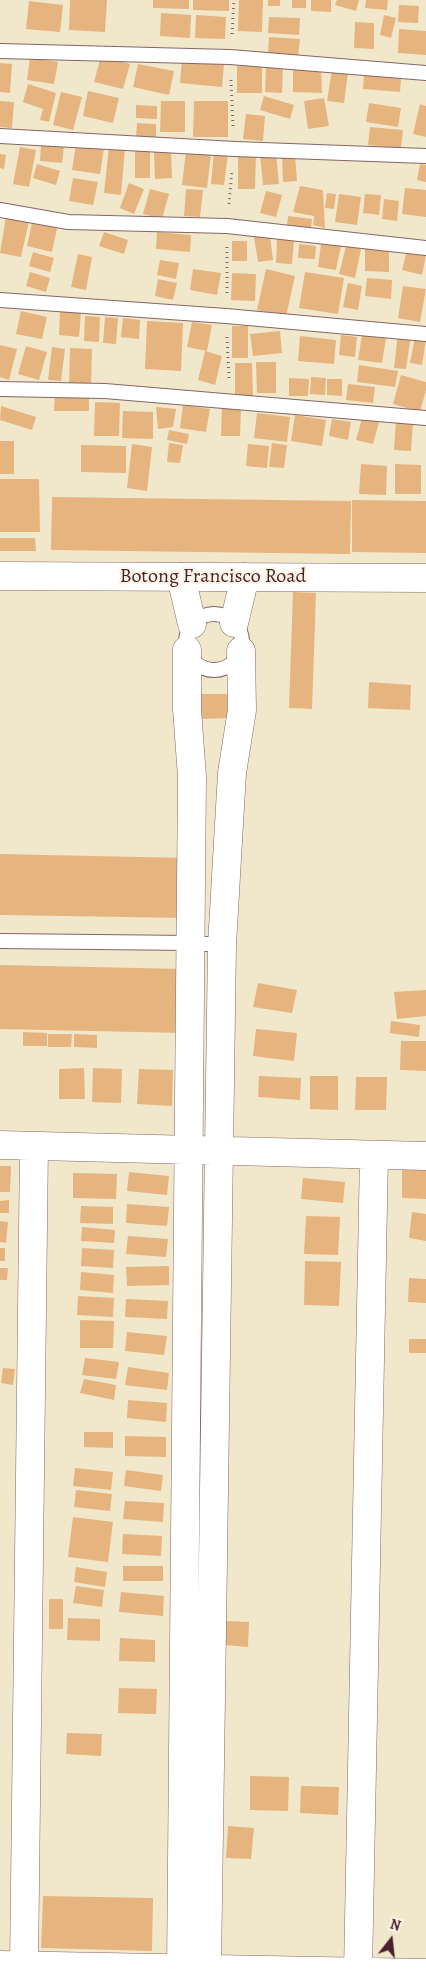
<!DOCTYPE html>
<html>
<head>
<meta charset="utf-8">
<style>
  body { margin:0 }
  #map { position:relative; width:426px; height:1975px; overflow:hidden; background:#f1e8cc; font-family:Alegreya,serif }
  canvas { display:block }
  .north { position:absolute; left:366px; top:1915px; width:50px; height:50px; -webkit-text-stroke:4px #fcf5e5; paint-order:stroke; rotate:16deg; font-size:14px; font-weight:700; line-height:20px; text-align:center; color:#4a1f2b }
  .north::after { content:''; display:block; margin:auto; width:18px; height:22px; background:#4a1f2b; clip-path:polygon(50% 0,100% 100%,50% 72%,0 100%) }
</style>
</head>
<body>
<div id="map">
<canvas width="426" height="1975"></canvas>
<div class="north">N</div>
</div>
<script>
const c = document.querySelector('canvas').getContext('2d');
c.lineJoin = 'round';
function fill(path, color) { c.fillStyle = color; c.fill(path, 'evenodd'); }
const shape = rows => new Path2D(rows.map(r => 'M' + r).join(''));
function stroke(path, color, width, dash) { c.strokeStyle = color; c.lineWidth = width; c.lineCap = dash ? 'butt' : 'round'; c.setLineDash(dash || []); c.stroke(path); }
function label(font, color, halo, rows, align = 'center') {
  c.font = font + ' Alegreya,serif'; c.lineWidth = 4.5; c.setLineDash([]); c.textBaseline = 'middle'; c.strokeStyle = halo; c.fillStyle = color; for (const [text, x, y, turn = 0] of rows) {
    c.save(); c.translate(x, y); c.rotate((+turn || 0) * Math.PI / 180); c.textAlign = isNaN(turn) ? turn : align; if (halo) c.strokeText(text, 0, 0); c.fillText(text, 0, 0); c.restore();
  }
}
const building = shape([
  [70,0,107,0,105,32,69,30],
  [153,0,189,0,189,9,153,8],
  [193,0,229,0,229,11,193,10],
  [239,0,263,0,262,32,238,31],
  [268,0,280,0,280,6,268,6],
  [292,0,306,0,306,8,292,8],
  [311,0,331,0,331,12,311,11],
  [337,0,359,0,356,11,335,5],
  [366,0,388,0,387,10,365,8],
  [29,1,63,5,60,32,26,29],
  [399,5,419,6,418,23,398,22],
  [161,13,191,15,190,38,160,36],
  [196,15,226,17,225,39,195,38],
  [384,15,396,18,391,38,380,35],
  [269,17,300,18,299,35,268,33],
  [355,22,374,23,374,49,354,48],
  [399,29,426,31,426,55,398,53],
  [269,37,300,39,298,56,268,54],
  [101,56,130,64,123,89,94,82],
  [30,58,58,62,54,84,27,80],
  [182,59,224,64,222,87,180,83],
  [0,63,12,64,10,93,0,92],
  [138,64,174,71,169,95,133,87],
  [237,66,262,66,262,93,237,93],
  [266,66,283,67,282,93,265,92],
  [293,68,321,68,322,93,293,92],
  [332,70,348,72,344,103,327,101],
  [364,75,401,79,400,92,363,89],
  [28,84,56,93,49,122,40,120,43,109,23,102],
  [88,91,119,98,113,123,83,116],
  [61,92,82,97,73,130,53,125],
  [264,96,294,105,290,119,260,110],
  [324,98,329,126,308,129,304,101],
  [0,101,14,102,12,128,0,127],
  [161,101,185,101,185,132,160,132],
  [194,101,228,101,228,137,193,137],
  [369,103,401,108,398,127,366,122],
  [420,104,426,106,426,137,413,134],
  [136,105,157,106,157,119,136,118],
  [246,114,265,116,263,141,243,139],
  [137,123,156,124,156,139,136,138],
  [370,127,403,130,401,148,368,145],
  [41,144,64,146,62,163,40,161],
  [76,144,104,148,100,174,72,170],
  [109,146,125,148,121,195,104,193],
  [20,147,36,150,29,187,13,184],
  [135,150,150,150,150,178,135,178],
  [171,151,172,178,155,179,154,152],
  [186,151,211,154,207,188,182,185],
  [214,152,228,154,224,185,211,184],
  [276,153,279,184,263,185,260,154],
  [0,154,6,155,4,169,0,168],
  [238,154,256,154,255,189,238,189],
  [295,156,297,181,283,182,282,157],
  [37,164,60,171,56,185,33,178],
  [420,164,426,165,426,182,417,180],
  [73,178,98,182,93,205,69,201],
  [129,183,144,189,134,214,120,208],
  [300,186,323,190,325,228,313,225,314,216,293,212],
  [405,188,426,190,426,217,402,214],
  [150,189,169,194,162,219,143,214],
  [186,189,203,190,200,217,184,216],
  [266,191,282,195,276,217,260,213],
  [327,193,336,194,334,209,325,208],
  [339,194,361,197,357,225,335,222],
  [365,194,381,195,379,215,363,213],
  [384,199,399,201,397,221,382,219],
  [288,216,312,219,311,228,287,226],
  [6,217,29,221,21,257,0,253],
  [32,223,57,228,52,252,27,246],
  [104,232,128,240,124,254,99,246],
  [157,232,191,235,190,252,156,249],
  [270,235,273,260,258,262,254,237],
  [277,239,294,240,292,264,276,263],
  [232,241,247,241,247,261,232,261],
  [299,244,316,246,315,259,298,258],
  [321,244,341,246,336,270,318,267],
  [346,246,361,249,355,278,339,274],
  [365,248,389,248,389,272,365,271],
  [407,250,426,255,422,275,402,270],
  [33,252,54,258,50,272,29,266],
  [78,254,92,257,86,290,71,287],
  [160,260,179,263,176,279,157,275],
  [193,269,221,273,217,295,190,290],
  [266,269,295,276,286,316,257,310],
  [30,272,50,278,46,292,26,286],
  [305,272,344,278,338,314,299,308],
  [232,273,256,274,255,301,231,300],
  [367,278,392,280,391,299,365,296],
  [158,279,177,283,173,300,155,296],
  [348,283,362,286,358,310,343,307],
  [403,286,426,289,420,322,398,318],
  [60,310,81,312,79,337,59,335],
  [21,311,47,317,42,339,16,334],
  [85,316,100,317,99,342,84,341],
  [105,317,118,318,116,344,103,343],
  [123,318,140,320,139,339,121,337],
  [147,321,183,323,181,371,145,369],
  [192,322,212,325,207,351,187,347],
  [232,326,248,326,248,358,232,358],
  [280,331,282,353,253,356,250,334],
  [398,333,411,335,406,369,394,368],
  [341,335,357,337,355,357,339,355],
  [362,335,386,338,382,363,358,360],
  [300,336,336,340,334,364,298,361],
  [415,337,426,339,422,365,410,363],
  [0,345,17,349,9,380,0,377],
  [26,346,47,352,39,380,18,374],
  [52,347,65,349,61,381,48,380],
  [70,348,92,349,91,386,69,385],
  [205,351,222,356,215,385,198,380],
  [256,362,276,362,276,393,257,393],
  [235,363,252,363,253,398,235,398],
  [359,365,398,371,395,387,357,382],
  [401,375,426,382,426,390,420,412,393,404],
  [311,377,326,378,325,395,310,394],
  [289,378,309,379,308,396,289,396],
  [327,379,342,379,342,396,327,395],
  [348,384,375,387,373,403,346,400],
  [55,394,89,394,89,411,54,411],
  [95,402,120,403,119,436,94,436],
  [183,405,210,409,206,432,180,428],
  [1,406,36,417,32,430,0,420],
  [156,407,176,409,173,427,158,429],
  [222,407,241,407,240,436,221,436],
  [123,411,153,412,153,439,122,438],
  [257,413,290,417,287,442,254,438],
  [295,415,326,420,322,446,291,441],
  [363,415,380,419,373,444,356,440],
  [332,419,351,422,348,440,329,436],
  [396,419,413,421,411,451,394,450],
  [169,430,189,434,187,444,167,440],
  [0,441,14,441,14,474,0,474],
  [169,443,183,445,180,463,167,462],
  [272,443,287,445,284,468,269,467],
  [132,444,152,447,147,491,127,488],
  [248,444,269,446,267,468,246,466],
  [81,445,126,446,126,473,81,472],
  [361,464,387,466,386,495,359,494],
  [395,464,421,465,421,494,395,494],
  [0,479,39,479,40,532,0,532],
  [52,497,351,501,350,554,51,550],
  [352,500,426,501,426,553,352,552],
  [0,538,35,538,36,551,0,551],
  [293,592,316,593,312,709,289,708],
  [369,682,411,685,410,710,368,708],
  [199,694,227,694,228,718,200,719],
  [0,854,186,858,185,918,0,915],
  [0,965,184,969,183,1033,0,1029],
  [258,983,297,990,292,1013,253,1007],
  [426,990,426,1016,397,1019,394,992],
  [391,1021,420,1025,419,1037,390,1033],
  [256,1029,297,1033,294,1061,253,1056],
  [23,1032,47,1033,47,1046,23,1046],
  [48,1034,72,1034,71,1047,48,1047],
  [74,1034,97,1035,97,1048,74,1047],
  [401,1041,426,1041,426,1071,400,1070],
  [84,1068,85,1099,59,1099,59,1069],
  [93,1068,122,1069,121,1103,92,1102],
  [139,1069,173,1070,172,1106,137,1104],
  [259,1076,301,1078,300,1100,258,1097],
  [310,1076,338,1076,338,1110,310,1109],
  [356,1077,387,1077,386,1110,355,1110],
  [0,1166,11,1166,10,1192,0,1192],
  [402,1169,426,1170,426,1199,402,1198],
  [129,1172,169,1176,167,1195,127,1191],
  [73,1173,117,1174,116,1199,73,1198],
  [303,1178,345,1182,343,1203,301,1199],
  [9,1200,9,1213,0,1213,0,1201],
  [127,1204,169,1207,167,1226,126,1223],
  [81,1206,113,1207,113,1224,80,1223],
  [412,1212,426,1214,426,1241,409,1238],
  [306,1216,340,1217,338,1255,304,1254],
  [0,1221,8,1222,6,1243,0,1242],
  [82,1227,115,1230,114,1243,81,1241],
  [128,1236,168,1239,166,1257,126,1254],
  [0,1248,5,1248,5,1261,0,1261],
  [82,1248,114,1250,113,1268,81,1266],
  [305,1261,341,1262,339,1306,304,1305],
  [169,1266,169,1285,127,1286,126,1267],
  [0,1268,8,1268,7,1280,0,1280],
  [81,1272,114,1275,113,1293,80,1290],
  [409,1278,426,1279,426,1303,408,1302],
  [78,1296,114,1298,113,1317,77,1315],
  [126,1299,168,1301,167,1319,125,1317],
  [80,1320,114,1321,113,1348,80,1348],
  [127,1332,167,1336,164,1355,125,1351],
  [409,1339,426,1339,426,1353,409,1353],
  [85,1358,119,1362,116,1379,82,1375],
  [128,1367,169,1373,167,1390,125,1385],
  [3,1368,15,1369,13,1385,1,1383],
  [84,1379,116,1385,114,1400,80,1393],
  [128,1400,167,1403,166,1422,127,1418],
  [84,1432,113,1432,113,1448,84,1447],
  [125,1436,166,1437,166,1457,125,1456],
  [75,1468,113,1472,111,1490,73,1486],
  [126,1470,163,1475,161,1491,124,1486],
  [76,1490,112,1494,110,1511,74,1507],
  [125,1501,164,1503,163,1522,123,1519],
  [73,1517,113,1522,108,1562,68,1557],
  [123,1534,162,1536,161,1556,122,1554],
  [123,1566,163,1566,163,1581,123,1581],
  [76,1567,107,1572,105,1587,74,1582],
  [76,1586,104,1590,102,1607,73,1603],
  [121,1592,164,1596,163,1616,119,1612],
  [49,1599,63,1599,63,1629,49,1629],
  [68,1618,100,1619,100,1641,67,1640],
  [226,1621,249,1622,248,1647,225,1645],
  [120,1638,155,1640,155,1662,119,1661],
  [119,1688,157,1689,156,1714,118,1713],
  [67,1733,102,1734,101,1756,66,1754],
  [250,1776,289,1777,288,1811,250,1810],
  [301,1786,339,1787,338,1815,300,1813],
  [228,1826,254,1828,251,1859,226,1858],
  [43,1896,153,1898,152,1951,41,1948]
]);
const path = shape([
  [232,34,234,0],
  [231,80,233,126],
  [229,204,232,170],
  [227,293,227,247],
  [227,337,229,378]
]);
const lane = shape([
  [0,51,230,57,426,73],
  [0,136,235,149,426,156],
  [0,210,68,222,227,226,426,248],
  [0,300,226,316,426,334],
  [0,389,105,391,426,418],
  '186 642a28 28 0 1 1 56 0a28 28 0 1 1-56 0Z',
  [0,941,191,943,222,945]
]);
const street = shape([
  [181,577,192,624],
  [234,623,245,577],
  [0,1145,426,1156],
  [0,1965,426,1973],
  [24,1966,34,1146],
  [181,1969,192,777,187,709,187,650],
  [207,1969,222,945,232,773,242,710,241,651],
  [358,1972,374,1155]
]);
const secondary = shape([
  [0,576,426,578]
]);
const streetNames = [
  ["Botong Francisco Road",213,577]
];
fill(building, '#e6b47e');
stroke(lane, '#846563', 16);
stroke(street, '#846563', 29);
stroke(secondary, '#846563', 29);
stroke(path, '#846563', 3, [1, 4]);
stroke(lane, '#fff', 14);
stroke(street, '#fff', 28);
stroke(secondary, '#fff', 28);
label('20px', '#4a1f2b', '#fcf5e5', streetNames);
</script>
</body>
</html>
